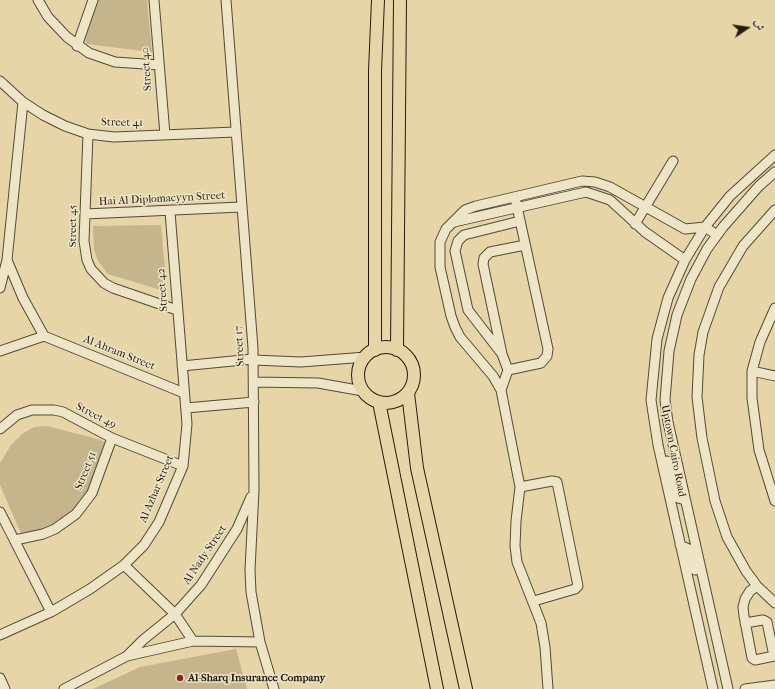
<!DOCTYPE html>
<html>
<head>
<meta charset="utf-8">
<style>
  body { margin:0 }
  #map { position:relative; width:775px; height:689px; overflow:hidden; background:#e5d5a7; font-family:"IM FELL French Canon",Amiri,serif }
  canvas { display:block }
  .north { position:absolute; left:727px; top:8px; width:40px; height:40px; -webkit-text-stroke:3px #eee4c6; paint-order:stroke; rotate:77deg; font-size:11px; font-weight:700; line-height:16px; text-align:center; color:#241b10 }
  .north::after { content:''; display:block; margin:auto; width:14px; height:18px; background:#241b10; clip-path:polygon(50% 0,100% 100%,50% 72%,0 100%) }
</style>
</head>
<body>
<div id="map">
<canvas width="775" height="689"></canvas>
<div class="north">ش</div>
</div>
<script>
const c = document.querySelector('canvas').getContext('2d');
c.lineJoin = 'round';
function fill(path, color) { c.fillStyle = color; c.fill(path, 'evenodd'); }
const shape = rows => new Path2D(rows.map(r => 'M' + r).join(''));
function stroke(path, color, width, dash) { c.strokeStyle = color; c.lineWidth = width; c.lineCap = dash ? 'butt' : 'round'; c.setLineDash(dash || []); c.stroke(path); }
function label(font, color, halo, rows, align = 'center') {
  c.font = font + ' "IM FELL French Canon",serif'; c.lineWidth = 3; c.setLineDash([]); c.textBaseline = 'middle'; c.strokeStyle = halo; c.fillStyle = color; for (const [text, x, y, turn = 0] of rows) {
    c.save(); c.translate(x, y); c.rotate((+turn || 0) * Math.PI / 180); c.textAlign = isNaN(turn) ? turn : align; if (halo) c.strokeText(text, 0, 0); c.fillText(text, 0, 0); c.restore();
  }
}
const green = shape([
  [98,0,147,0,152,52,86,44,85,31],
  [161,225,167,292,108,274,98,261,94,250,93,226],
  [47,426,101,440,107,445,104,473,98,490,89,504,68,520,23,538,0,485,0,463,11,445,22,434,34,427],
  [236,649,247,689,93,689,140,667]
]);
const minor = shape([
  [38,0,48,17,67,37,89,53,115,62,159,65],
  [154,0,165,135],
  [226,0,253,348,254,490,250,570,251,592,260,642,274,689],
  [77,46,93,0],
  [0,81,23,102,43,115,65,126,88,134,114,137,235,132],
  [88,134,84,241,87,260,91,269,104,283,113,288,177,310],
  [775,210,743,246,719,287,703,332,699,355,697,397,702,438,715,501,727,537,746,571,757,586,775,603],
  [85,214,241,207],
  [454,222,586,192,610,200,645,232,685,260],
  [635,224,673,161],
  [7,260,23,298,44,336],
  [0,288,7,260,23,102],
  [775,308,760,342,752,371,752,398,759,450,775,501],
  [0,351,44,336,184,393],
  [502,354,468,310,455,251,458,241,464,235,520,221],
  [253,360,301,362,366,357],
  [182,366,253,359],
  [508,370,541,363,547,356,548,349,516,202],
  [752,371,775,376],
  [254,382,318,383,363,391],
  [501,390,508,370,502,354,483,264,484,258,490,252,525,245],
  [186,408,254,402],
  [0,429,17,415,32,410,54,410,63,412,112,438,183,466],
  [667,461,678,498,685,500],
  [520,487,552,481,557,482,578,586,575,589,534,601],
  [0,512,51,612],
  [15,540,43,534,55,529,76,514,92,493,112,438],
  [680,545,689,549,695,570],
  [124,565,175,614,193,641],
  [745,623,763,620,767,622,774,656,755,660,752,658,744,616,743,607,745,599,750,591,757,586],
  [0,635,51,612,90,589,124,565,144,545,159,522,183,466,187,424,170,212],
  [127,656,143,640,175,614,201,585,237,529,251,497],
  [0,678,5,689],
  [64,689,127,656,193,641,260,642],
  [548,689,545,647,541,623,517,562,515,546,516,521,520,487,501,390,493,376,460,337,455,327,451,316,440,267,440,242,446,229,465,210,476,206,582,181,595,182,610,187,685,229,705,227,717,235],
  [713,689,658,445,651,400,657,339,668,298,685,260,705,227,730,196,775,155],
  [728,689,668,422,665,400,669,351,677,315,691,279,707,249,723,227,759,186,775,172],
  [745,689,775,685]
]);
const major = shape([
  '358 375a28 28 0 1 1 56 0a28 28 0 1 1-56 0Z',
  [375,350,375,71,378,0],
  [397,350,400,0],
  [408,393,417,468,466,689],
  [379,402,437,689]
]);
const markers = [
  [180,678,4,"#8f2418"]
];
const streetNames = [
  ["Street 40",147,69,-94],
  ["Street 41",122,123,1],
  ["Hai Al Diplomacyyn Street",162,199,-3],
  ["Street 45",73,226,-90],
  ["Street 42",163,290,-94],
  ["Street 17",240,346,-93],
  ["Al Ahram Street",119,353,22],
  ["Street 49",96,416,27],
  ["Uptown Cairo Road",673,451,79],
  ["Street 51",86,471,-68],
  ["Al Azhar Street",157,489,-67],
  ["Al Nady Street",205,555,-56]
];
const poiNames = [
  ["Al-Sharq Insurance Company",188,678]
];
fill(green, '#c4b58d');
stroke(minor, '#544a36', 11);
stroke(major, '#241b10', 14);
stroke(minor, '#eee4c6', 9);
stroke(major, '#e5d5a7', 12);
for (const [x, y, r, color] of markers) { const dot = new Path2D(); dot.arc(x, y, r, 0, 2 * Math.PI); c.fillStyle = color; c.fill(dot); stroke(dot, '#eee4c6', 1.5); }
label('11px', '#241b10', '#eee4c6', streetNames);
label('bold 11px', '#241b10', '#eee4c6', poiNames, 'left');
</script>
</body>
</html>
